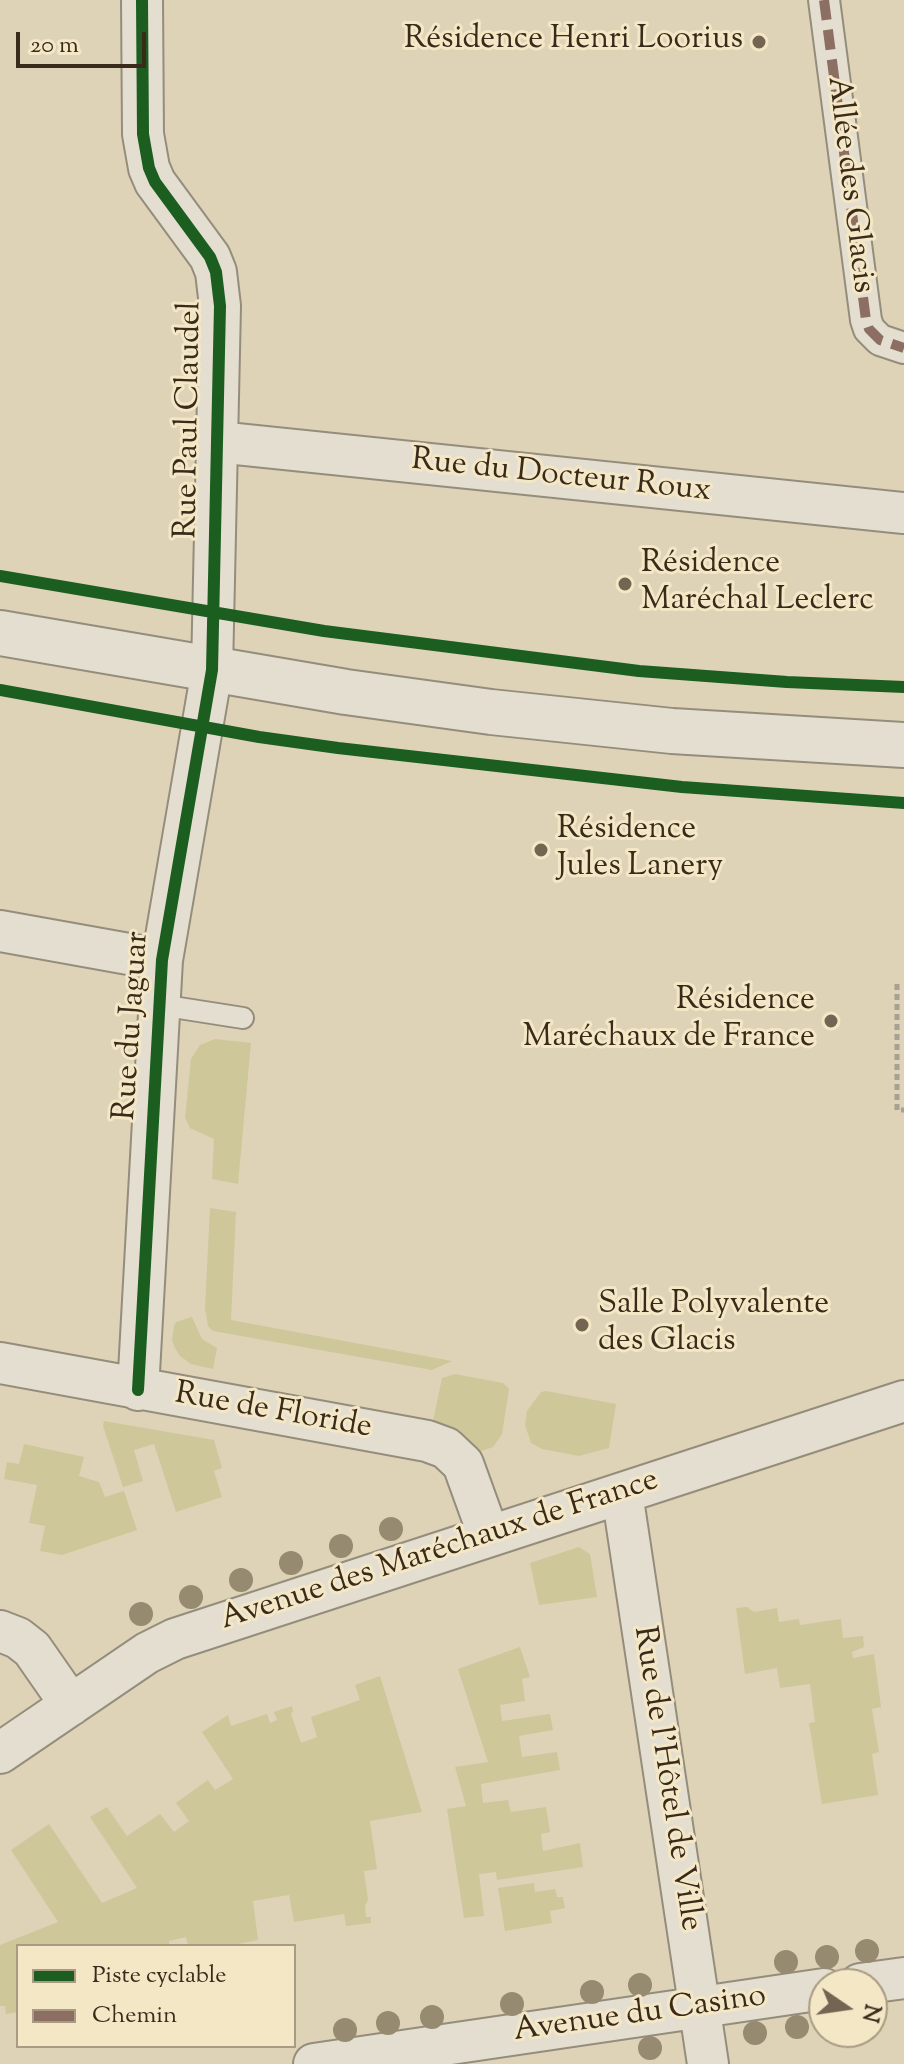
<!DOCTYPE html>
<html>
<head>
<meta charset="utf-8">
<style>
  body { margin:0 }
  #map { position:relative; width:904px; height:2064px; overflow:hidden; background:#ded3b7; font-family:"Sorts Mill Goudy",serif }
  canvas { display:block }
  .legend { position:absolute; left:16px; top:1944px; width:280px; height:104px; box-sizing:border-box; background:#f4e7c6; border:2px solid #a99b82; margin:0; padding:10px 14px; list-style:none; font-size:24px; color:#392a1b }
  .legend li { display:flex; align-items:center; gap:16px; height:40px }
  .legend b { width:40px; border:2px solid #a99b82 }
  .north { position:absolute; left:808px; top:1968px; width:80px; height:80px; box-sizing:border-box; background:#f4e7c6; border:2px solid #a99b82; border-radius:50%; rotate:103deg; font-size:22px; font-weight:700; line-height:32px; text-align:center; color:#392a1b }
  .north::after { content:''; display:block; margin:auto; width:28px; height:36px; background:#736552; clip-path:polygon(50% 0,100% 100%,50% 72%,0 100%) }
  .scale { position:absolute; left:16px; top:32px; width:130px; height:36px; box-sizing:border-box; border:4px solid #392a1b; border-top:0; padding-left:10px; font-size:24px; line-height:28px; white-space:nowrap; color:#392a1b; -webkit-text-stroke:6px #f4e7c6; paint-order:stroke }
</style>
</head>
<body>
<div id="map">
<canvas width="904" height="2064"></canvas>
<ul class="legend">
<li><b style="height:10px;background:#1b5e20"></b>Piste cyclable</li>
<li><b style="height:10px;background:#8d6e63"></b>Chemin</li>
</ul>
<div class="north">N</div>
<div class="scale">20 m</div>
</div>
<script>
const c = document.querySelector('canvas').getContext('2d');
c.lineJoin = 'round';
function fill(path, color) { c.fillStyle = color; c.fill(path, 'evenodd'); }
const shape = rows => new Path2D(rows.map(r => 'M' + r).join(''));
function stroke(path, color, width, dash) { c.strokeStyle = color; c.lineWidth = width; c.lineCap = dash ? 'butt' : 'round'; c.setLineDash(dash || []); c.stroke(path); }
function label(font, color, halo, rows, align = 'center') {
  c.font = font + ' "Sorts Mill Goudy",serif'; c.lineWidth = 6; c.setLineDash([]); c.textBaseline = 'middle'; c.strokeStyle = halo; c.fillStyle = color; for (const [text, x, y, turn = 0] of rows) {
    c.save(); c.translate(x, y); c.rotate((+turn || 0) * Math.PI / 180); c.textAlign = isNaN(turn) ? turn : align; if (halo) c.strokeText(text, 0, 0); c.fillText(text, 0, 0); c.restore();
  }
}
const green = shape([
  [215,1039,251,1043,238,1184,212,1179,214,1139,190,1128,185,1118,191,1059,200,1045],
  [210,1208,236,1212,231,1320,452,1361,432,1370,213,1331,208,1326,205,1308],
  [192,1317,202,1339,217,1348,213,1369,191,1364,180,1356,175,1348,172,1340,174,1326,176,1322],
  [455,1374,503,1383,509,1389,502,1434,493,1447,479,1452,459,1434,446,1425,433,1421,442,1378],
  [546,1391,616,1404,609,1448,579,1456,542,1449,531,1443,525,1425,527,1411,541,1392],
  [104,1421,214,1440,222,1468,214,1471,222,1497,176,1512,154,1444,134,1450,143,1481,123,1487,103,1426],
  [24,1444,84,1457,79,1476,99,1482,105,1497,124,1491,137,1530,62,1555,40,1551,45,1526,29,1523,37,1485,4,1479,7,1462,19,1464],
  [579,1547,590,1554,597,1597,539,1605,530,1563],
  [747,1607,754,1612,777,1608,779,1622,799,1619,800,1625,841,1619,843,1638,863,1636,864,1647,852,1652,853,1658,874,1654,881,1707,872,1709,879,1752,872,1754,878,1795,822,1804,809,1723,815,1722,810,1684,780,1688,777,1668,745,1674,736,1608],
  [520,1647,530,1677,522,1679,525,1701,500,1705,502,1721,550,1714,553,1730,519,1736,522,1757,557,1752,560,1770,481,1784,483,1803,508,1800,511,1812,546,1807,550,1832,541,1834,543,1851,580,1843,583,1867,497,1880,496,1872,479,1874,484,1916,464,1918,447,1809,466,1806,455,1767,488,1762,458,1669],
  [380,1676,422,1812,370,1821,377,1869,364,1871,368,1900,365,1906,366,1917,371,1917,371,1923,346,1926,344,1914,294,1922,289,1895,253,1901,258,1940,228,1946,188,1946,186,1937,169,1941,169,1946,18,1946,18,2012,6,2014,5,2006,0,2006,0,1945,58,1922,11,1850,49,1824,102,1903,137,1888,90,1817,107,1807,127,1836,160,1814,174,1832,189,1821,176,1803,208,1780,215,1790,233,1779,202,1732,228,1715,231,1726,267,1714,270,1723,277,1720,274,1712,292,1706,293,1711,291,1714,301,1743,317,1737,311,1717,360,1700,355,1685],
  [534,1883,535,1892,555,1889,557,1897,563,1897,565,1908,550,1911,552,1923,505,1931,498,1888]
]);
const path = shape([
  [897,984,897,1110,904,1110]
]);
const service = shape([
  [160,1005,243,1018]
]);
const pedestrian = shape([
  [824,0,866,320,869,329,880,340,904,348]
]);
const minor = shape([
  [217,442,904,513],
  [0,931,162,960],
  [0,1363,427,1441,446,1448,463,1464,489,1536],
  [138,1390,162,960,212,670,220,306,216,272,210,257,155,182,149,168,143,134,142,0],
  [622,1493,708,2064],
  [0,1631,18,1638,32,1649,71,1705],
  [0,1753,147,1653,175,1639,904,1401],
  [860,1984,904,1978],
  [314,2064,824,1989]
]);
const tertiary = shape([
  [0,633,346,692,491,712,672,731,904,745]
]);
const quiet = shape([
  [824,0,866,320,869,329,880,340,904,348]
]);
const cycleway = shape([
  [0,576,324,631,639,671,787,682,904,687],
  [0,690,259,737,338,748,682,787,904,803],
  [138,1390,162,960,212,670,220,306,216,272,210,257,155,182,149,168,143,134,142,0]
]);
const trees = [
  [391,1529],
  [341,1546],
  [291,1563],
  [241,1580],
  [191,1597],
  [141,1614],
  [867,1951],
  [827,1957],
  [786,1962],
  [640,1985],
  [592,1992],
  [512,2004],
  [432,2017],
  [388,2023],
  [797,2027],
  [345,2030],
  [755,2033],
  [650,2048]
];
const markers = [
  [759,42,8,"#736552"],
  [625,584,8,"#736552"],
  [541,850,8,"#736552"],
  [831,1021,8,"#736552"],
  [582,1325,8,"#736552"]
];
const poiNames = [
  ["Résidence Henri Loorius",743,42,"right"],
  ["Résidence",641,566],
  ["Maréchal Leclerc",641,603],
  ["Résidence",557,832],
  ["Jules Lanery",557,869],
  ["Résidence",815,1003,"right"],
  ["Maréchaux de France",815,1040,"right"],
  ["Salle Polyvalente",598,1307],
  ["des Glacis",598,1344]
];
const streetNames = [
  ["Allée des Glacis",848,185,83],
  ["Rue Paul Claudel",191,420,-89],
  ["Rue du Docteur Roux",561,478,6],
  ["Rue du Jaguar",134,1026,-86],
  ["Rue de Floride",273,1413,10],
  ["Avenue des Maréchaux de France",440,1552,-18],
  ["Rue de l'Hôtel de Ville",665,1779,81],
  ["Avenue du Casino",640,2016,-8]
];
fill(green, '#cec79a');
stroke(service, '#958d7c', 24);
stroke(pedestrian, '#958d7c', 34);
stroke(minor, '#958d7c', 44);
stroke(tertiary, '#958d7c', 48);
stroke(path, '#a6a095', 5, [6, 4]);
stroke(service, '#e4ded0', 20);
stroke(pedestrian, '#e4ded0', 30);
stroke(minor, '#e4ded0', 40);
stroke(tertiary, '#e4ded0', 44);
stroke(quiet, '#8d6e63', 10, [20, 10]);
stroke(cycleway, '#1b5e20', 12);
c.fillStyle = '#968a70';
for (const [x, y] of trees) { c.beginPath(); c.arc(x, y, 12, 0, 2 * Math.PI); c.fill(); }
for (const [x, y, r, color] of markers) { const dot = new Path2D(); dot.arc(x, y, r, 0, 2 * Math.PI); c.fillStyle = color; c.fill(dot); stroke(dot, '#f4e7c6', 3); }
label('32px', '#392a1b', '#f4e7c6', poiNames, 'left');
label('32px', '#392a1b', '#f4e7c6', streetNames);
</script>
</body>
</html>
